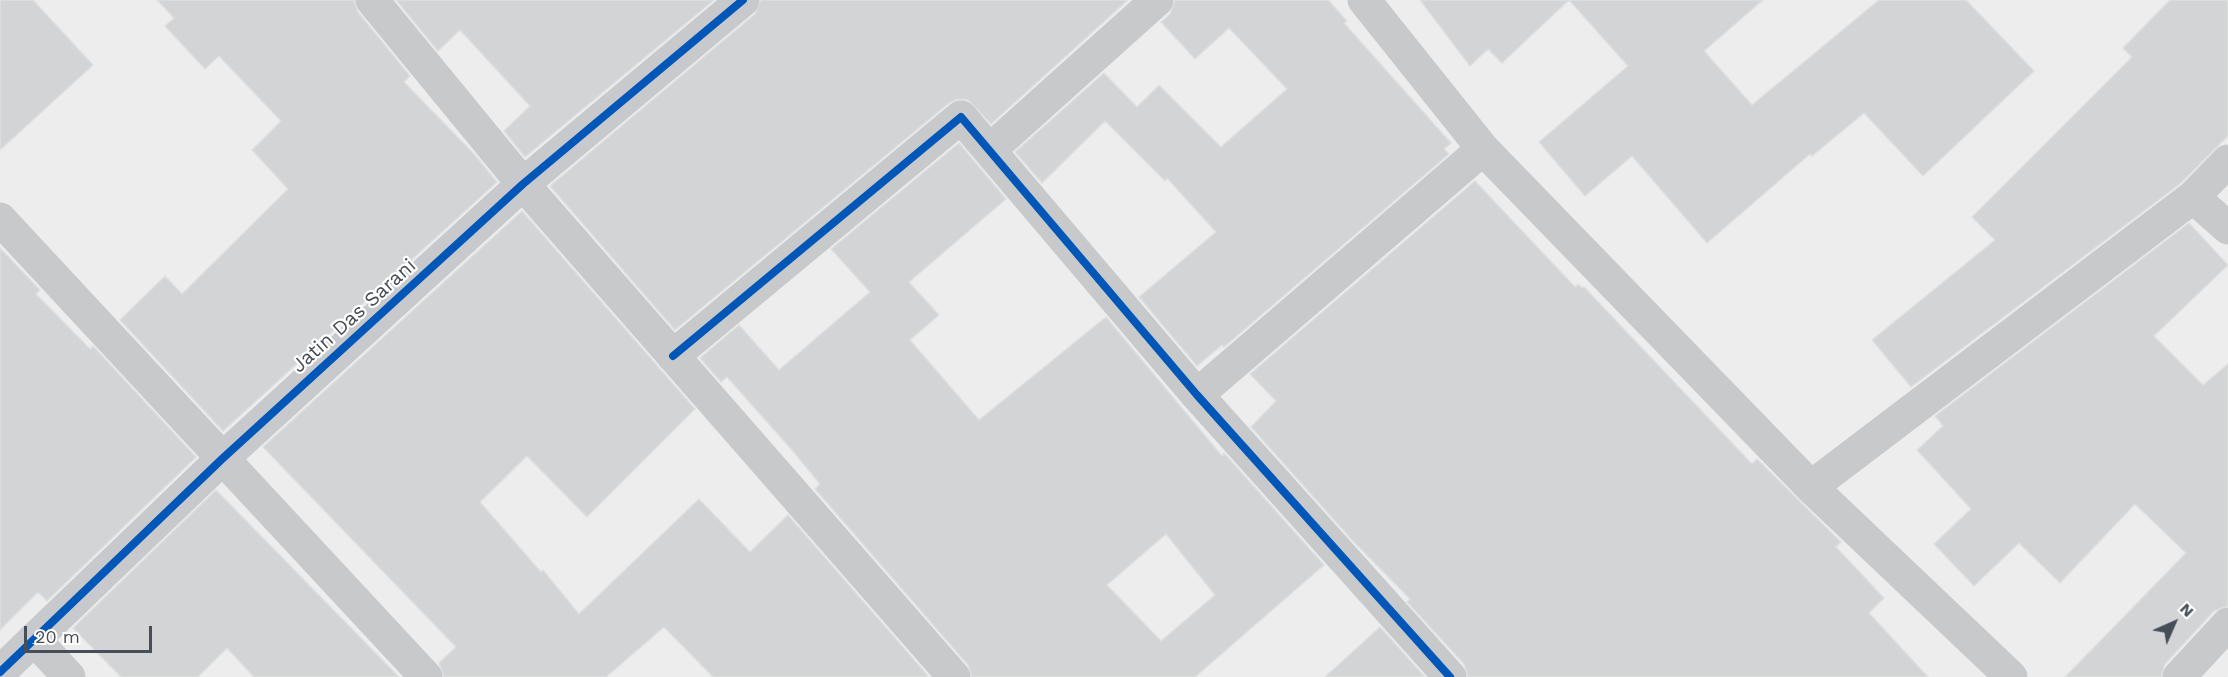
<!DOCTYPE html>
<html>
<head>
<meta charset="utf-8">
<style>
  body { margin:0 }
  #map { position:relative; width:2228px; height:677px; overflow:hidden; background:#ededed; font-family:"Work Sans",sans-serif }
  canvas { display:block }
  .north { position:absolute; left:2144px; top:593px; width:60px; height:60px; -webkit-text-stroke:4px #fff; paint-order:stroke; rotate:45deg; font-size:16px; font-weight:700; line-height:24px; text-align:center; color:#464e57 }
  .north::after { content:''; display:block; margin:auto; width:21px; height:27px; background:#464e57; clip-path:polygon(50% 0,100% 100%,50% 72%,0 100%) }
  .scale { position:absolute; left:24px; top:626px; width:128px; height:27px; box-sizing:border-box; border:3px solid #464e57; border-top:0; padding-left:8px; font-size:18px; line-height:21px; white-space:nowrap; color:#464e57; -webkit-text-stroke:4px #fff; paint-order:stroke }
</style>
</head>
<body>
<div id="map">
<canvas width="2228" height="677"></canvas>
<div class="north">N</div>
<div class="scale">20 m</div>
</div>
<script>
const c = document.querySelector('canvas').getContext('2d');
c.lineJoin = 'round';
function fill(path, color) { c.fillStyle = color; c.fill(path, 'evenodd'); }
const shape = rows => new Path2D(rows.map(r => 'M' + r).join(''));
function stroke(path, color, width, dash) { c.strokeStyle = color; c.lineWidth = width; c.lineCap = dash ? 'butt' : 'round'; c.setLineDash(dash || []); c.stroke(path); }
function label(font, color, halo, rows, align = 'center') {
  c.font = font + ' "Work Sans",sans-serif'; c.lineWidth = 4.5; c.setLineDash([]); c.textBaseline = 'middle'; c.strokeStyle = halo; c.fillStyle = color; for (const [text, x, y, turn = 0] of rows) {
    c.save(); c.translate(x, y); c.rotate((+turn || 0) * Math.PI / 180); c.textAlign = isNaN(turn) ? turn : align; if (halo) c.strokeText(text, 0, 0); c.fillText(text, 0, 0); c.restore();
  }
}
const building = shape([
  [0,0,33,0,93,65,0,150,0,0],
  [157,0,354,0,358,12,410,76,404,82,474,154,497,182,223,431,120,320,165,276,182,294,288,189,252,150,281,121,219,56,205,69,165,26,174,18,157,0],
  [396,0,714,0,525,157,504,131,530,106,460,30,438,51,396,0],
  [761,0,1128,0,991,124,968,100,958,99,949,103,675,330,550,186,755,14,761,0],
  [1175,0,1328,0,1347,21,1344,23,1451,143,1444,149,1449,154,1224,347,1222,345,1197,366,1139,297,1216,232,1167,178,1165,181,1105,121,1042,183,1015,152,1104,73,1137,107,1159,85,1221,147,1287,89,1229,28,1195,59,1161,22,1170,14,1175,0],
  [1420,0,1763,0,1704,51,1752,105,1879,0,1966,0,2034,71,1923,176,1864,113,1812,156,1810,154,1707,243,1632,156,1585,196,1539,142,1628,66,1569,0,1502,63,1488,49,1470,66,1420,0],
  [2170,0,2228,0,2228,136,2181,183,1911,387,1872,340,1995,240,1972,217,2132,57,2123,48,2170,0],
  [959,143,1006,199,909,282,939,315,910,340,979,420,1106,317,1222,456,1224,453,1324,565,1195,677,972,677,968,665,815,489,820,484,792,450,727,377,721,382,700,358,739,325,779,370,870,292,831,249,959,143],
  [1166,534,1215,595,1161,641,1107,585,1166,534],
  [1475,181,1575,287,1578,284,1582,288,1584,287,1752,464,1757,459,1841,542,1836,547,1884,598,1869,613,1928,677,1468,677,1464,664,1407,602,1410,599,1353,541,1251,427,1276,401,1250,374,1475,181],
  [522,211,695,409,587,517,527,456,480,502,541,572,543,570,579,614,699,499,750,552,788,515,929,677,713,677,664,627,606,677,444,677,439,663,456,647,263,447,522,211],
  [2189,223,2228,265,2154,336,2203,385,2228,364,2228,606,2214,611,2165,664,2161,677,2065,677,2186,553,2135,504,2060,583,2019,543,1974,586,1934,544,1971,509,1917,450,1943,426,1935,416,2189,223],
  [0,248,40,290,36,294,90,349,93,346,196,457,47,601,38,592,0,630,0,248],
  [216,490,399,677,254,677,227,648,198,677,121,677,73,628,216,490],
  [1380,627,1425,677,1325,677,1380,627]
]);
const street = shape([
  [372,0,523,184,954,677],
  [1364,0,1483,149,1811,487,2011,677],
  [991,149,1157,0],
  [2193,197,2228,228],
  [0,219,426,677],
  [673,356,961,117,1197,395,1450,677],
  [1197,395,1483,149],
  [1811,487,2193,197,2228,161],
  [34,639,69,677],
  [2179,677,2228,624]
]);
const secondary = shape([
  [0,672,222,459,523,184,743,0]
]);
const cycleway = shape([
  [673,356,961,117,1197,395,1450,677],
  [0,672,222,459,523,184,743,0]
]);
const streetNames = [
  ["Jatin Das Sarani",354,316,-42]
];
fill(building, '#d3d4d6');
stroke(building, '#dedfe0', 1.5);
stroke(street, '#c8c9cb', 33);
stroke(secondary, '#c8c9cd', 33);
stroke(cycleway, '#0057b8', 8);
label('20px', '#464e57', '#fff', streetNames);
</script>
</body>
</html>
